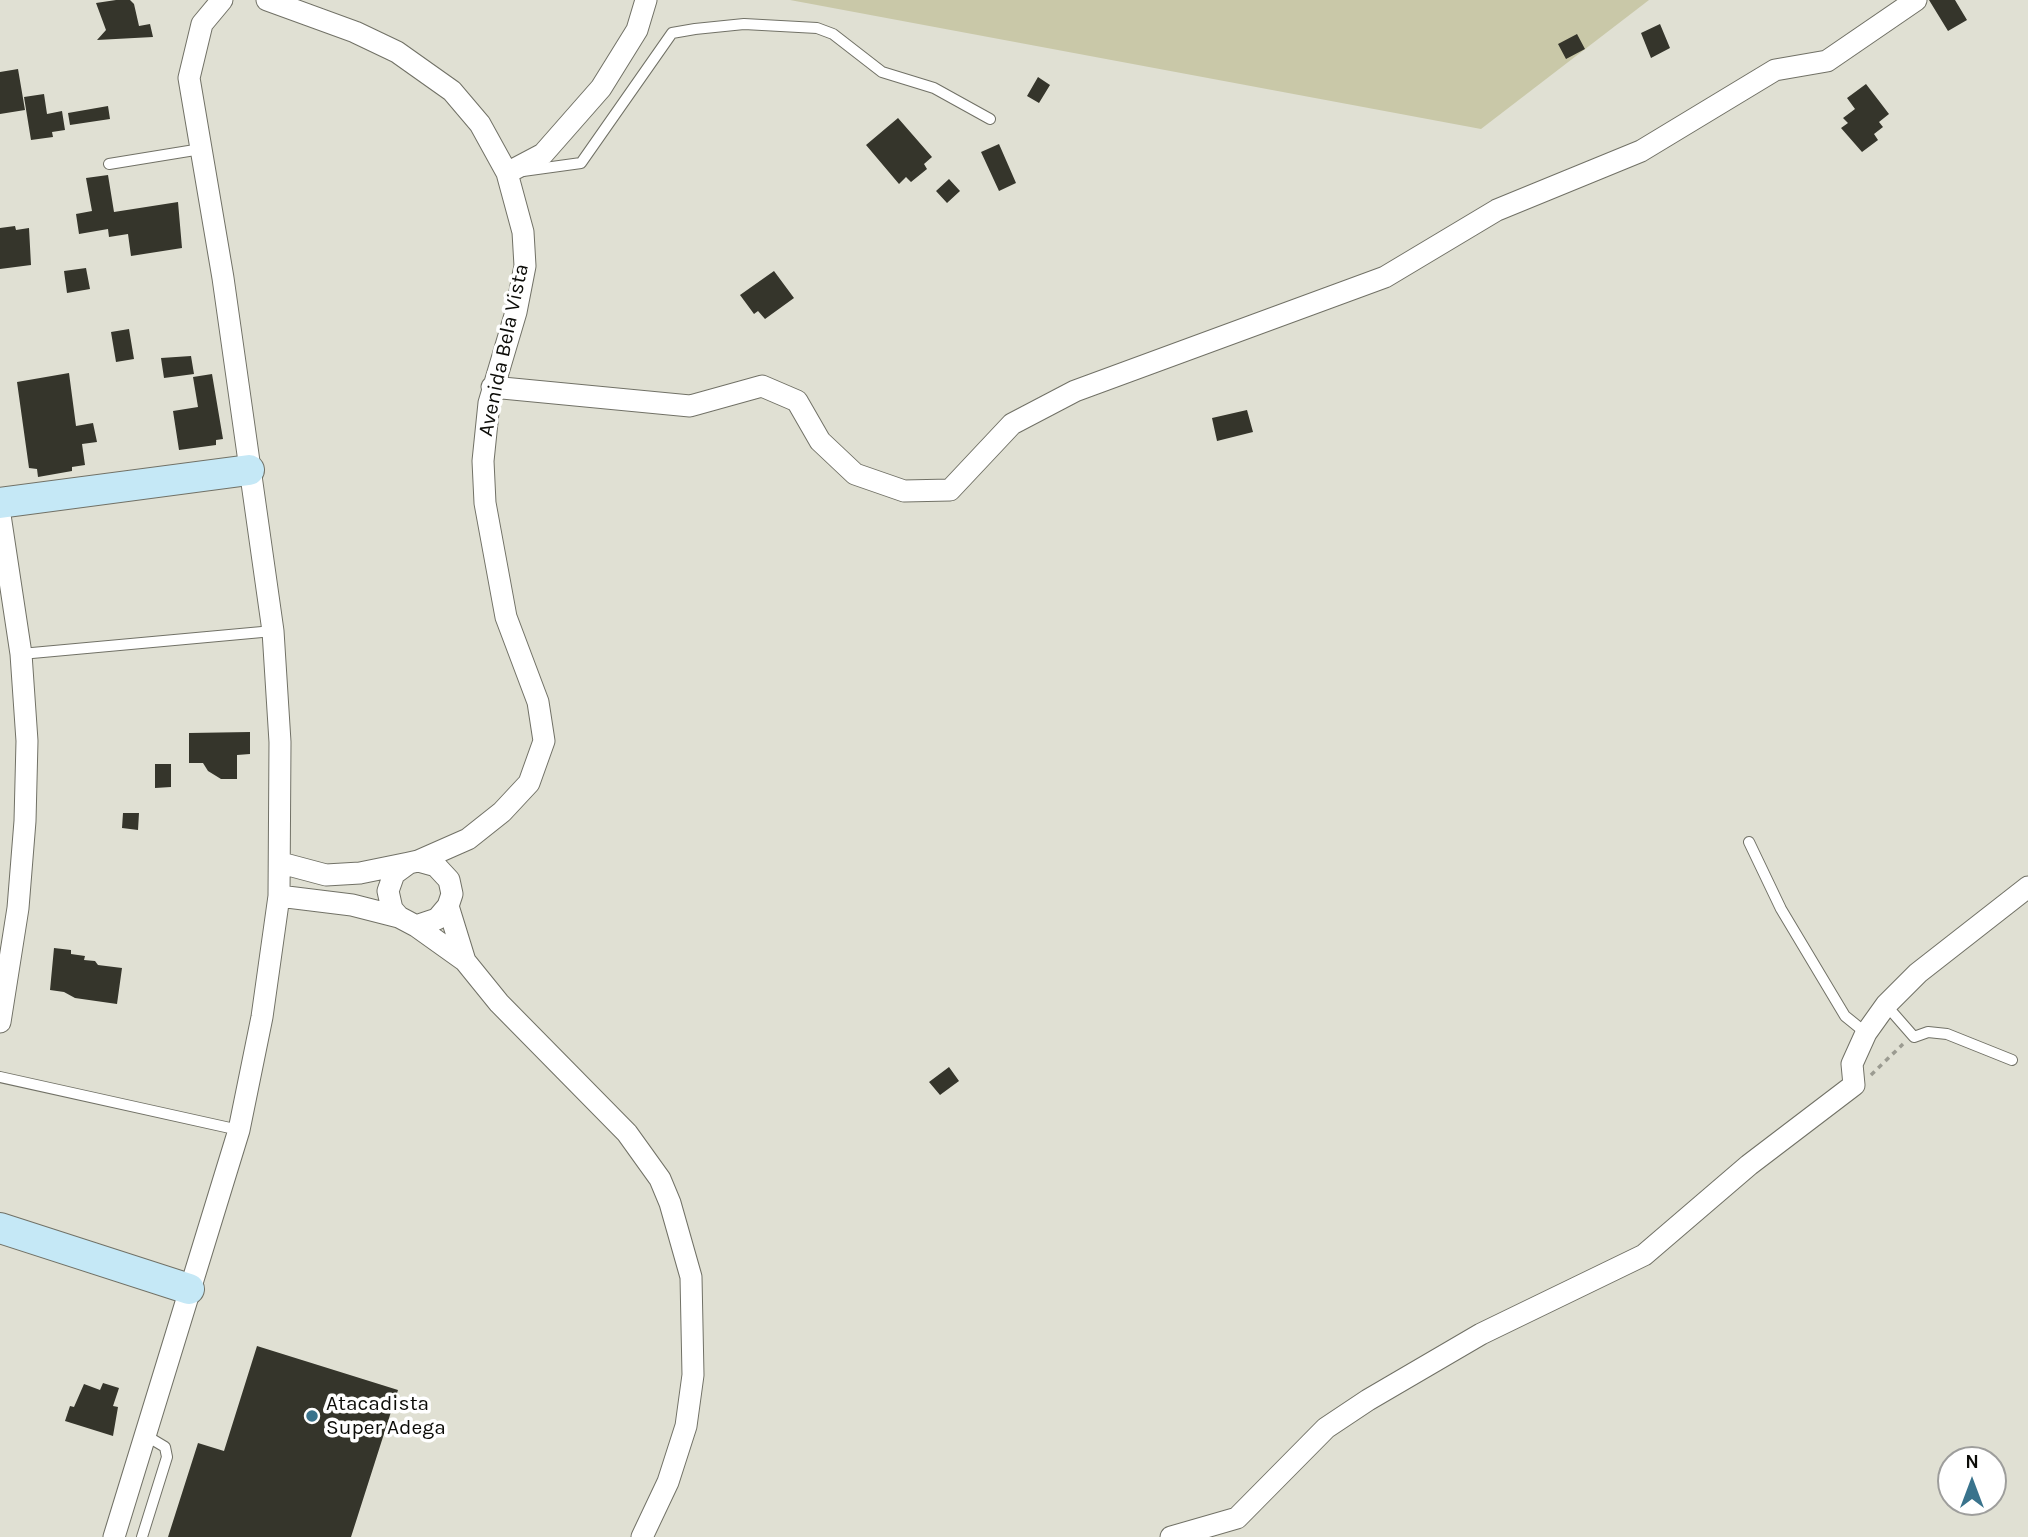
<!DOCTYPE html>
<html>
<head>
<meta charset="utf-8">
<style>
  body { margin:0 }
  #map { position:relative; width:2028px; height:1537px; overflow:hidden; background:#e0e0d3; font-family:Karla,sans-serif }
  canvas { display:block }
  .north { position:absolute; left:1937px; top:1446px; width:70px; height:70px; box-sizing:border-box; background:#fff; border:2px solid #9e9e9c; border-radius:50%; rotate:0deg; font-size:19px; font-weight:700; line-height:28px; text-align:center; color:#0c0c08 }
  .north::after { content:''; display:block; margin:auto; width:24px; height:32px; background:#39738c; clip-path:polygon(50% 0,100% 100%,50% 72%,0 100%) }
</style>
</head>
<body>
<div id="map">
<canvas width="2028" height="1537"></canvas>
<div class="north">N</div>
</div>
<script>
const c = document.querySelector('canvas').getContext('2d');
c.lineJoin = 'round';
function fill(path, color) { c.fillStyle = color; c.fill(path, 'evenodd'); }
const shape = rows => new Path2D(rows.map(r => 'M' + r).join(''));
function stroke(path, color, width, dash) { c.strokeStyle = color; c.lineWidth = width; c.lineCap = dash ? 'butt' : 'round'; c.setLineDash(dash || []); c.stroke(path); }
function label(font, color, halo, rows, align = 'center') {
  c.font = font + ' Karla,sans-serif'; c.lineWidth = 7; c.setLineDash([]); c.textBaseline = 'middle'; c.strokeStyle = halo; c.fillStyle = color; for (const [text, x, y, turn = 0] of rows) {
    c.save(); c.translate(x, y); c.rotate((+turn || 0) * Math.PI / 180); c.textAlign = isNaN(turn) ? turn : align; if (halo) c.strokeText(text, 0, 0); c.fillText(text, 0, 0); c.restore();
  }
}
const green = shape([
  [790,0,1649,0,1481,129]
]);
const building = shape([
  [116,0,130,0,134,4,139,26,150,24,153,37,97,40,106,30,96,3],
  [1929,0,1955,0,1967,20,1948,31],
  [1660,24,1670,48,1651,58,1641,33],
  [1577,34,1585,49,1566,59,1558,44],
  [18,69,25,110,0,114,0,72],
  [1038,77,1050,85,1039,103,1027,96],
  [1866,84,1889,114,1879,122,1883,127,1874,134,1878,140,1862,152,1841,128,1848,123,1843,118,1855,109,1847,98],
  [44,94,47,114,62,111,65,130,52,132,53,137,31,140,24,97],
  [108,106,110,119,70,125,68,113],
  [898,118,932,157,924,164,927,169,911,182,906,177,899,184,866,145],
  [999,144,1016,183,999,191,981,152],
  [108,175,114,212,178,202,182,248,131,256,128,234,109,237,108,229,79,234,76,214,92,211,86,178],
  [949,179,960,191,947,203,936,191],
  [15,226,16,230,29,228,31,265,0,269,0,228],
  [86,268,90,289,67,293,64,271],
  [774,271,794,298,765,319,758,311,754,314,740,295],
  [129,329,134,359,116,362,111,332],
  [191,356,194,374,164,378,161,358],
  [69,373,76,426,93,423,97,442,82,444,85,465,72,467,72,471,38,477,37,469,29,468,17,382],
  [212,374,223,439,216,440,216,445,179,450,173,411,198,407,193,377],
  [1247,410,1253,432,1217,441,1212,418],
  [250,732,250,754,237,755,237,779,221,779,208,771,203,763,189,763,189,733],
  [155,764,171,764,171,787,155,788],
  [123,813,139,813,138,830,122,828],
  [54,948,71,950,71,954,85,956,84,960,95,961,98,965,122,968,117,1004,75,998,64,992,50,990],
  [949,1067,959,1081,940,1095,929,1082],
  [257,1346,398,1390,351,1537,168,1537,198,1443,224,1451],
  [103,1383,119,1388,113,1406,118,1407,113,1436,65,1421,70,1406,74,1407,84,1384,100,1390]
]);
const path = shape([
  [1871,1075,1903,1044]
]);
const lane = shape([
  [109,164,201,149],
  [523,171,581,163,672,33,695,29,744,24,817,28,833,34,882,72,934,88,990,119],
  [21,654,273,631],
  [1749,842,1781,909,1845,1016,1866,1033],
  [1886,1005,1914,1037,1928,1032,1947,1034,2012,1060],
  [0,1077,239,1130],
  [142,1537,167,1457,165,1447,145,1435]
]);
const street = shape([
  [267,0,355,32,397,52,452,91,480,124,507,173,523,232,525,266,516,312,489,403,483,461,485,503,506,617,538,702,544,741,529,783,502,812,468,839,418,861],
  [507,173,543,154,601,88,637,30,646,0],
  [492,387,690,406,762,386,797,401,820,441,855,474,904,491,950,490,1012,424,1075,391,1385,277,1497,210,1641,151,1775,70,1827,61,1916,0],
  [0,515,21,654,27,741,25,821,18,908,0,1022],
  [281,863,326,875,360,873,409,863,418,861,436,866,449,880,452,894,448,906,437,919,416,926,399,917,392,909,388,891,394,874,409,863],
  [279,896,352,905,399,917],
  [448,906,465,961],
  [416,926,465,961,499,1003,627,1133,660,1179,670,1203,691,1277,693,1375,686,1426,668,1482,642,1537],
  [114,1537,239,1130,262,1017,279,896,280,742,273,631,223,278,189,78,202,24,222,0],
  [1171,1537,1237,1518,1326,1428,1368,1400,1481,1334,1644,1255,1749,1165,1854,1085,1852,1064,1866,1033,1886,1005,1918,973,2028,887]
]);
const secondary = shape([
  [0,503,249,470],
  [0,1228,189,1289]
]);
const markers = [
  [312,1416,7,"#39738c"]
];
const streetNames = [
  ["Avenida Bela Vista",504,350,-78]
];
const poiNames = [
  ["Atacadista",326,1404],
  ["Super Adega",326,1428]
];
fill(green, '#c9c8a8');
fill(building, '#35352b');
stroke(lane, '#717166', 12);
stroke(street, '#717166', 23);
stroke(secondary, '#717166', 32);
stroke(path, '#9b9b91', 3.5, [5, 5]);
stroke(lane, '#fff', 10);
stroke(street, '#fff', 21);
stroke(secondary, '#c5e8f6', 30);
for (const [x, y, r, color] of markers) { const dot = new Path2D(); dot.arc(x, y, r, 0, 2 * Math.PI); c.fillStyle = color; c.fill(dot); stroke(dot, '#fff', 2.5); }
label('21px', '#0c0c08', '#fff', streetNames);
label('21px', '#0c0c08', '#fff', poiNames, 'left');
</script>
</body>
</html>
